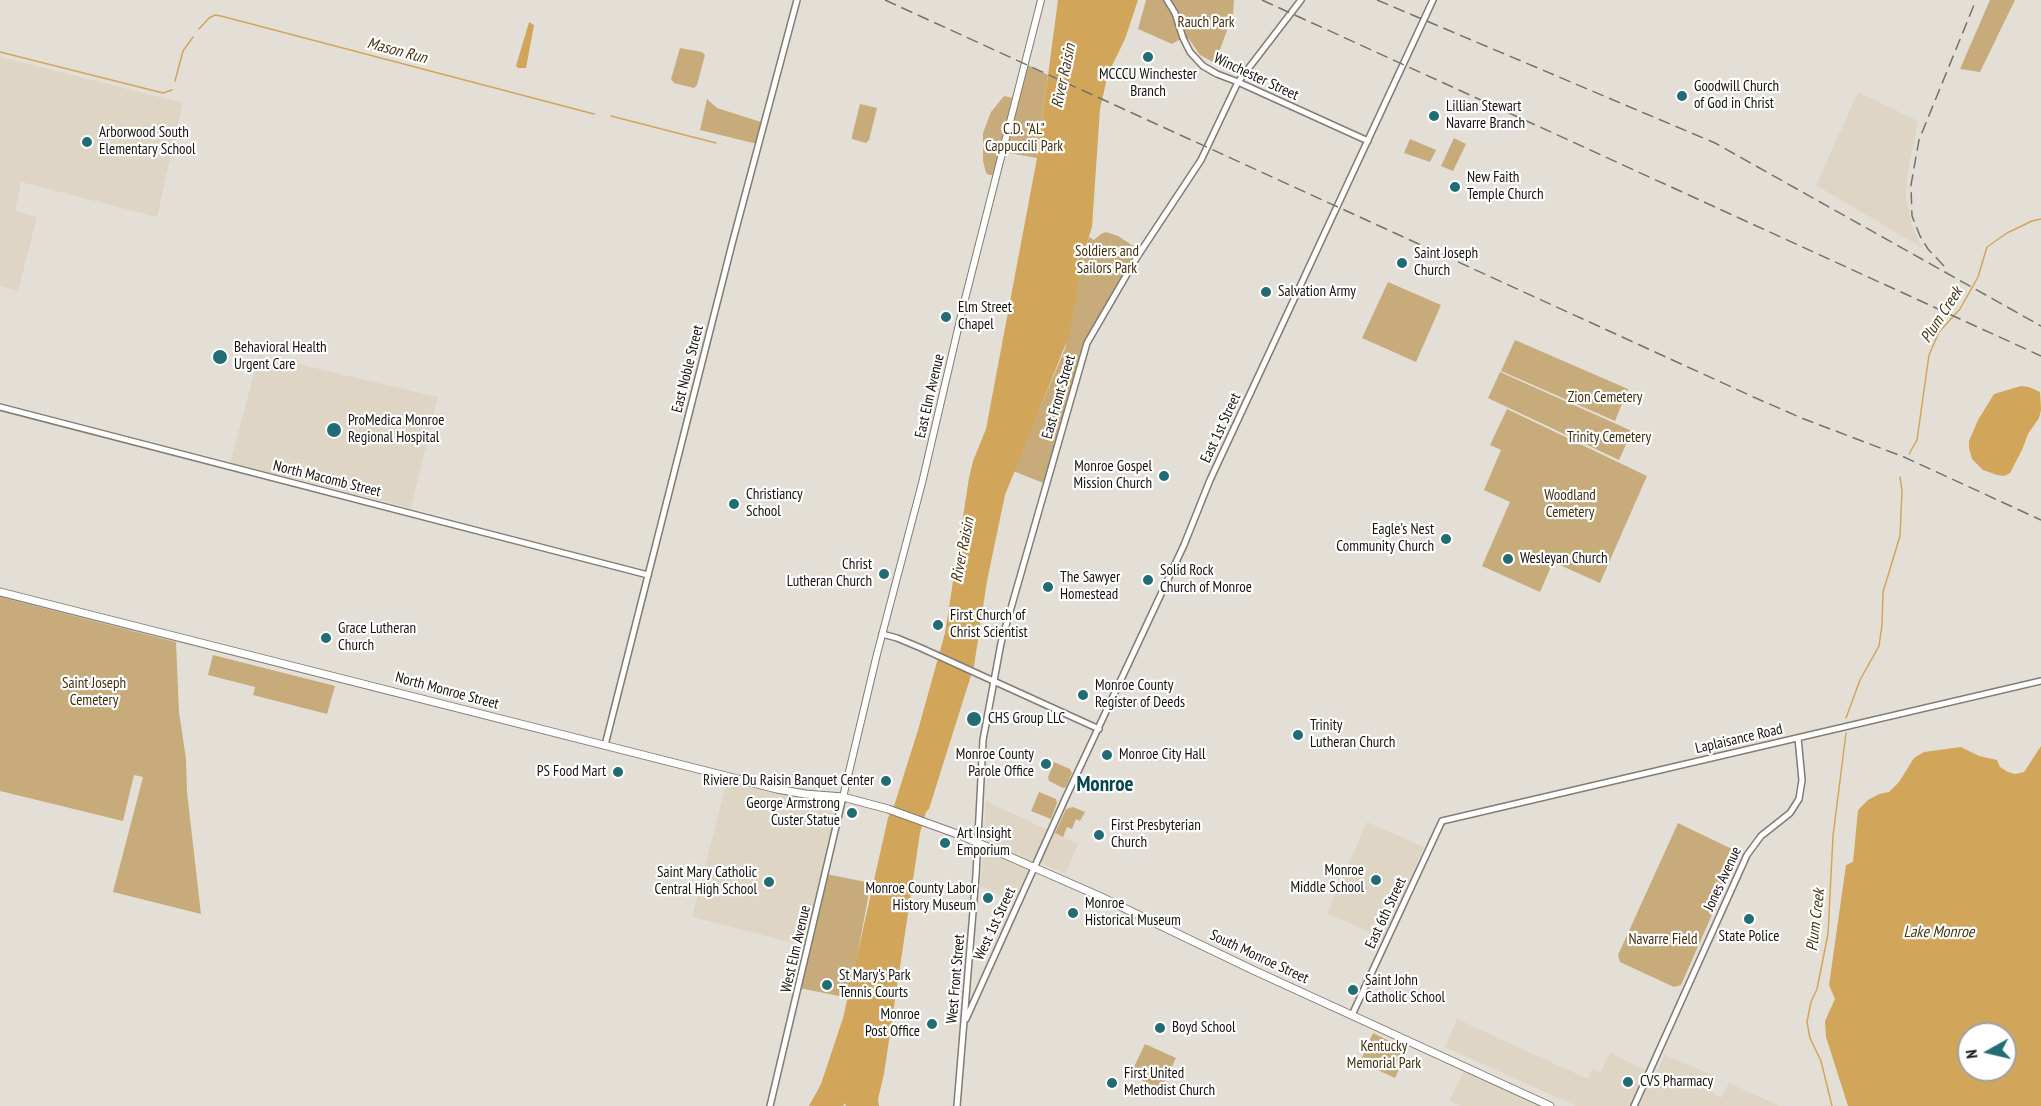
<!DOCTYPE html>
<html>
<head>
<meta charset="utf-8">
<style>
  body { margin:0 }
  #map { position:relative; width:2041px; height:1106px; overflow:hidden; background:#e4dfd6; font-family:"PT Sans Narrow",sans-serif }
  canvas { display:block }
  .north { position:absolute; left:1957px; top:1022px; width:60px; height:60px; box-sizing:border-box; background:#fff; border:2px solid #a1a19f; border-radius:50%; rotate:262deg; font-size:16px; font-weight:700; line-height:24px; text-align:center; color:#151310 }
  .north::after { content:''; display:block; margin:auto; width:21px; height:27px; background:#226d74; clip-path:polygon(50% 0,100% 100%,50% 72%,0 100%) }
</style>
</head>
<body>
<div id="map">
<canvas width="2041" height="1106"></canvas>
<div class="north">N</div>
</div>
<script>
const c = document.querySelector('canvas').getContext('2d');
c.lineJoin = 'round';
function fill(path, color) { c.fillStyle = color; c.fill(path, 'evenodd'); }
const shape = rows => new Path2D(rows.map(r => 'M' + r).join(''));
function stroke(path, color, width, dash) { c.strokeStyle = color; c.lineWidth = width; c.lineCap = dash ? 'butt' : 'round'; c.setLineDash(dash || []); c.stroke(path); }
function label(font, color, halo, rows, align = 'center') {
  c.font = font + ' "PT Sans Narrow",sans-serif'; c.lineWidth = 4.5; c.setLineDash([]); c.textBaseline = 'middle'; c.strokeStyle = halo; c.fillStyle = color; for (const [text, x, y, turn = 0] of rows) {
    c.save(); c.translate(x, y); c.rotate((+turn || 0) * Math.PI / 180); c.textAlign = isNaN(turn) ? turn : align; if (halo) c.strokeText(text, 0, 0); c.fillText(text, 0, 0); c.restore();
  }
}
const built = shape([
  [0,57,183,103,157,217,21,182,15,211,37,217,18,291,0,286],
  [1858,92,1918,121,1907,178,1906,198,1912,226,1922,248,1816,185],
  [259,355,438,397,411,508,230,463],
  [728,776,777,789,843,797,809,947,692,917],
  [986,801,1078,844,1065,874,1033,859,1013,901,980,886],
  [1367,822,1424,847,1384,939,1327,913],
  [1457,1019,1588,1079,1592,1069,1600,1073,1610,1053,1655,1074,1665,1055,1711,1074,1706,1089,1721,1098,1729,1083,1780,1106,1576,1106,1445,1047],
  [1464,1071,1542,1106,1461,1106,1449,1101]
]);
const green = shape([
  [1146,0,1234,0,1233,14,1215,63,1200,55,1189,39,1179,40,1172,44,1138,29],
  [1990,0,2015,0,1980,72,1960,69],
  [680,48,702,52,705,55,697,85,694,88,674,83,671,79],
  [1026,64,1048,75,1037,158,1003,152],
  [1004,96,1013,98,994,175,989,175,986,173,983,161,983,133,991,112],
  [707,99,717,108,761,122,762,125,757,144,700,130],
  [860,104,877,108,869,140,866,143,852,139,852,136],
  [1454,138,1466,144,1453,171,1441,166],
  [1410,139,1436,150,1430,162,1404,153],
  [1106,232,1118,236,1141,251,1087,343,1046,484,1013,471,1065,349,1083,255,1089,237,1094,240,1101,234],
  [1388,282,1441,305,1416,362,1362,338],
  [1515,340,1628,389,1615,421,1501,371],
  [1500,372,1632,431,1619,460,1488,398],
  [1507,409,1647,476,1600,583,1553,562,1540,592,1482,566,1510,502,1484,490,1501,450,1490,445],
  [0,597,176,642,179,712,186,759,187,792,201,914,113,892,143,777,134,775,123,821,0,791],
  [213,655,335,686,327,714,253,695,255,687,208,675],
  [1054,762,1070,769,1072,773,1066,787,1063,788,1049,781,1048,777],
  [1039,792,1056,799,1057,803,1051,819,1031,811],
  [1073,807,1085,812,1080,821,1076,819,1072,829,1067,827,1063,837,1055,833,1066,809],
  [1678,823,1734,850,1737,858,1681,985,1674,987,1620,962,1618,955],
  [826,874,871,883,849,998,799,988],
  [1373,1033,1408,1050,1395,1078,1360,1062],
  [1145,1044,1176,1058,1162,1087,1157,1087,1130,1075]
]);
const water = shape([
  [1058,0,1138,0,1125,39,1108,74,1100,109,1092,227,1083,255,1069,336,1005,495,987,581,974,666,929,809,926,812,920,833,884,1074,878,1099,879,1106,846,1106,845,1103,843,1106,809,1106,821,1084,843,1018,888,818,895,803,918,730,945,633,969,478,973,461,986,429,1037,158],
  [529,22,534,25,526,68,518,68,516,66],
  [2021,386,2029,387,2040,392,2041,410,2039,418,2028,434,2022,450,2010,473,2004,476,1997,475,1983,470,1972,459,1969,448,1969,441,1978,420,1994,394],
  [2041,746,2041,1106,1848,1106,1826,1037,1825,1021,1835,999,1829,985,1846,865,1853,862,1858,810,1868,800,1879,794,1889,792,1899,782,1914,758,1924,752,1961,747,1979,756,1997,760,2000,767,2008,772,2015,774,2024,772],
  [1969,1034,2005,1034,2005,1070,1969,1070]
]);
const stream = shape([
  [199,29,209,18,215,15,221,16,594,114],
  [0,52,163,93,172,90],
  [175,81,183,51,193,37],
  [611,116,716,143],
  [1909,454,1917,440,1929,355,1939,332,1960,309,1978,277,1987,247,2007,233,2032,221,2041,219],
  [1846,718,1860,680,1879,646,1882,625,1883,592,1900,536,1902,491,1900,477],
  [1832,1106,1821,1061,1810,1038,1807,1022,1811,1002,1817,989,1828,934,1833,836,1846,733]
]);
const tertiary = shape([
  [1167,0,1175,13,1183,38,1190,52,1203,66,1217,74,1238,82,1368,141],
  [0,407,648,575],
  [882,634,897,638,921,648,1099,729],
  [605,745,732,244,797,0],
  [1352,1015,1442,821,2041,681],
  [966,1019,1066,797,1184,545,1210,480,1433,0],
  [770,1106,843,797],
  [957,1106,976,875,983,740,1001,643,1087,343,1137,257,1201,160,1238,82,1301,0],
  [1634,1106,1747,855,1761,836,1790,813,1799,799,1802,780,1798,738]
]);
const secondary = shape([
  [843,797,877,654,922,483,964,303,1041,0]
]);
const primary = shape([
  [0,592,777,789,805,794,843,797,888,809,960,835,1099,896,1253,970,1550,1106]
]);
const rail = shape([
  [885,0,1760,400,1804,419,1904,457,2041,520],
  [1262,0,2041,356],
  [1377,0,1715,143,2041,326],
  [1944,266,1928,249,1920,236,1912,216,1911,185,1919,140,1976,0]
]);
const markers = [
  [1148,57,6,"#226d74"],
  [1682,96,6,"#226d74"],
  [1434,116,6,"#226d74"],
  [87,142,6,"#226d74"],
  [1455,187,6,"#226d74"],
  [1402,263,6,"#226d74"],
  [1266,292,6,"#226d74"],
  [946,317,6,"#226d74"],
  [220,357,8,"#226d74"],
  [334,430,8,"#226d74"],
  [1164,476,6,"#226d74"],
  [734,504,6,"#226d74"],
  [1446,539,6,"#226d74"],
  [1508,559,6,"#226d74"],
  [884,574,6,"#226d74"],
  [1148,580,6,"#226d74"],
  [1048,587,6,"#226d74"],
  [938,625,6,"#226d74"],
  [326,638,6,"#226d74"],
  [1083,695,6,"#226d74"],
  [974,719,8,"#226d74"],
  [1298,735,6,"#226d74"],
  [1107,755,6,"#226d74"],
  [1046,764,6,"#226d74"],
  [618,772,6,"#226d74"],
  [886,781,6,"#226d74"],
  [852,813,6,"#226d74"],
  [1099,835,6,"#226d74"],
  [945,843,6,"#226d74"],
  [1376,880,6,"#226d74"],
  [769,882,6,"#226d74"],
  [988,898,6,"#226d74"],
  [1073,913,6,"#226d74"],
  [1749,919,6,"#226d74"],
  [827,985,6,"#226d74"],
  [1353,990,6,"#226d74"],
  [932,1024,6,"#226d74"],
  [1160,1028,6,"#226d74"],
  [1628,1082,6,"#226d74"],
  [1112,1083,6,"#226d74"]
];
const parkNames = [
  ["Rauch Park",1206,23],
  ["C.D. \"AL\"",1024,130],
  ["Cappuccili Park",1024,147],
  ["Soldiers and",1107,252],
  ["Sailors Park",1107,269],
  ["Zion Cemetery",1605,398],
  ["Trinity Cemetery",1609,438],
  ["Woodland",1570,496],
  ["Cemetery",1570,513],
  ["Saint Joseph",94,684],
  ["Cemetery",94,701],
  ["Navarre Field",1663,940],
  ["Kentucky",1384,1047],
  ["Memorial Park",1384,1064]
];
const poiNames = [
  ["MCCCU Winchester",1148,75,"center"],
  ["Branch",1148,92,"center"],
  ["Goodwill Church",1694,87],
  ["of God in Christ",1694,104],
  ["Lillian Stewart",1446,107],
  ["Navarre Branch",1446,124],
  ["Arborwood South",99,133],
  ["Elementary School",99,150],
  ["New Faith",1467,178],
  ["Temple Church",1467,195],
  ["Saint Joseph",1414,254],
  ["Church",1414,271],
  ["Salvation Army",1278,292],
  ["Elm Street",958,308],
  ["Chapel",958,325],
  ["Behavioral Health",234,348],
  ["Urgent Care",234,365],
  ["ProMedica Monroe",348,421],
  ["Regional Hospital",348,438],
  ["Monroe Gospel",1152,467,"right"],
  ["Mission Church",1152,484,"right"],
  ["Christiancy",746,495],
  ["School",746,512],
  ["Eagle's Nest",1434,530,"right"],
  ["Community Church",1434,547,"right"],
  ["Wesleyan Church",1520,559],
  ["Christ",872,565,"right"],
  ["Lutheran Church",872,582,"right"],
  ["Solid Rock",1160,571],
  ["Church of Monroe",1160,588],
  ["The Sawyer",1060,578],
  ["Homestead",1060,595],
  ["First Church of",950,616],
  ["Christ Scientist",950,633],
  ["Grace Lutheran",338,629],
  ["Church",338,646],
  ["Monroe County",1095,686],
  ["Register of Deeds",1095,703],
  ["CHS Group LLC",988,719],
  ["Trinity",1310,726],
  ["Lutheran Church",1310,743],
  ["Monroe County",1034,755,"right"],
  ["Parole Office",1034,772,"right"],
  ["Monroe City Hall",1119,755],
  ["PS Food Mart",606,772,"right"],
  ["Riviere Du Raisin Banquet Center",874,781,"right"],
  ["George Armstrong",840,804,"right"],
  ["Custer Statue",840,821,"right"],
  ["First Presbyterian",1111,826],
  ["Church",1111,843],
  ["Art Insight",957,834],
  ["Emporium",957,851],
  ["Monroe",1364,871,"right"],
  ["Middle School",1364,888,"right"],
  ["Saint Mary Catholic",757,873,"right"],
  ["Central High School",757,890,"right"],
  ["Monroe County Labor",976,889,"right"],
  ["History Museum",976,906,"right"],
  ["Monroe",1085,904],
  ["Historical Museum",1085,921],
  ["State Police",1749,937,"center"],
  ["St Mary's Park",839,976],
  ["Tennis Courts",839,993],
  ["Saint John",1365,981],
  ["Catholic School",1365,998],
  ["Monroe",920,1015,"right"],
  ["Post Office",920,1032,"right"],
  ["Boyd School",1172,1028],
  ["First United",1124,1074],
  ["Methodist Church",1124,1091],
  ["CVS Pharmacy",1640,1082]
];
const streetNames = [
  ["Winchester Street",1256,77,25],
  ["East Noble Street",688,369,-76],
  ["East Elm Avenue",930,396,-77],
  ["East Front Street",1059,397,-74],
  ["East 1st Street",1221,428,-65],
  ["North Macomb Street",327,479,14],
  ["North Monroe Street",447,691,15],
  ["Laplaisance Road",1739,739,-13],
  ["Jones Avenue",1723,879,-65],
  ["East 6th Street",1386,913,-65],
  ["West 1st Street",995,924,-65],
  ["West Elm Avenue",796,949,-77],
  ["South Monroe Street",1259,957,25],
  ["West Front Street",956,979,-85]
];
const waterNames = [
  ["Mason Run",397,51,15],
  ["River Raisin",1064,76,-78],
  ["Plum Creek",1942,315,-57],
  ["River Raisin",963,550,-79],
  ["Plum Creek",1816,920,-83],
  ["Lake Monroe",1939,932]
];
const districtNames = [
  ["Monroe",1105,785]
];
fill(built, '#ded5c5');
fill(green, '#c8ab7a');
fill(water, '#d1a65a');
stroke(stream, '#d1a65a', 1.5);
stroke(tertiary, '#817c74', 8);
stroke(secondary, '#817c74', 8);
stroke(primary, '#817c74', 9);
stroke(tertiary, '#fff', 5);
stroke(secondary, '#fff', 6);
stroke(primary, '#fff', 7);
stroke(rail, '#75726c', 1.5, [12, 6]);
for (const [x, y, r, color] of markers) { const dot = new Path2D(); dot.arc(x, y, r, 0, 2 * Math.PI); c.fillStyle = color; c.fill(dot); stroke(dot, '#fff', 2); }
label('15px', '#412f0d', '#fff', parkNames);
label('15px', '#151310', '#fff', poiNames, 'left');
label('15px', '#151310', '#fff', streetNames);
label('italic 16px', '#473513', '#fff', waterNames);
label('bold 21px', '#03464b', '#fff', districtNames);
</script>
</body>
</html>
